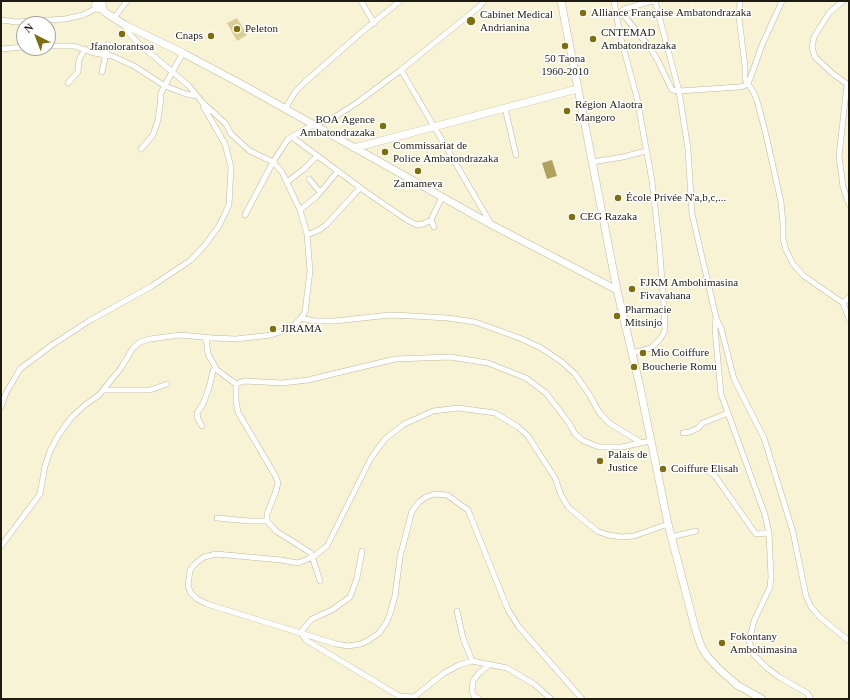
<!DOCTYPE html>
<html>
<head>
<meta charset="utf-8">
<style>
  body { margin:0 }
  #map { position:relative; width:850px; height:700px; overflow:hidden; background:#f9f3d5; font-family:"Times New Roman",serif }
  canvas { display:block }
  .frame { position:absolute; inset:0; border:2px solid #1e1c11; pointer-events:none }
  .north { position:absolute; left:16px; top:16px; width:40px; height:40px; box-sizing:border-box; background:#fff; border:1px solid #a5a4a0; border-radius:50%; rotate:318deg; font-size:11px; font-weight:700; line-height:16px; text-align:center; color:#1e1c11 }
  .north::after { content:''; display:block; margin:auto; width:14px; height:18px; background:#7f6f0c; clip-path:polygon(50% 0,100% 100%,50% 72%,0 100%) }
</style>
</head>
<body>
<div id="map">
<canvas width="850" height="700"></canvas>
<div class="frame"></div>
<div class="north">N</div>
</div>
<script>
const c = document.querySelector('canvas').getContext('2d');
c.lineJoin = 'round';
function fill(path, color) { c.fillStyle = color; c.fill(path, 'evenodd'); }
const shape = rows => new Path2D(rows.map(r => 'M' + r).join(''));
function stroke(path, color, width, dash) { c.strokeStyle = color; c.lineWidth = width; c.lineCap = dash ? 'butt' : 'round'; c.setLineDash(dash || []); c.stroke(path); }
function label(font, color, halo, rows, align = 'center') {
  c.font = font + ' "Times New Roman",serif'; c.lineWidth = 3; c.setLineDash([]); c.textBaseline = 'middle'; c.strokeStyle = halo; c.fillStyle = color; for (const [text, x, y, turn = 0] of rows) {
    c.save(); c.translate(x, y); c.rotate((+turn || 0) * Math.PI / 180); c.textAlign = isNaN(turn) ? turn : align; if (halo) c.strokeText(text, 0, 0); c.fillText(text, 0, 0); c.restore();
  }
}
const green = shape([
  [237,18,247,35,237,41,227,23]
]);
const water = shape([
  [552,160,557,176,547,179,542,163]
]);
const street = shape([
  [361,1,374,23],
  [614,1,620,35,637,98,652,181,659,242,664,307,665,330,661,338,651,348,632,353],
  [655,1,679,91,688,149,692,214,716,317,715,329,721,394,765,515,769,533,771,577,770,587,754,621,749,641,754,655,767,668,779,677,807,693,811,699],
  [740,1,739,18,745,66,745,79,754,93,758,104,766,135,781,202,783,224,783,239,786,250,793,264,804,276,843,303,849,319],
  [843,1,829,13,814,37,812,48,815,57,832,73,847,84,839,156,843,187,849,204],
  [616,12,622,13,651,49,658,61,672,90,679,91,739,87,744,86,748,83,750,79,762,45,782,1],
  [621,12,624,9,653,1],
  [114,18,127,1],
  [1,20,16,22,65,19,83,15,97,8],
  [48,46,74,46,94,53,112,56,134,66,165,86,186,94,197,96],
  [1,49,24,47],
  [401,70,491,224],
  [102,72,108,44],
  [68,83,78,72,79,60,85,49],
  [505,108,516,155],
  [285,109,295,92,305,82,363,31,400,1],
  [292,137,366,192,407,220,417,225,423,224,431,220],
  [141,149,153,135,158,120,161,98,160,95,172,72,183,53],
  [592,162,623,157,646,151],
  [309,179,320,192],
  [287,182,304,169,317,156],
  [300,210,317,196,338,171],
  [245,215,273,162,288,139,307,128,335,117,358,102,401,70,480,6,484,1],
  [434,227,431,220,442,197],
  [307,235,319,230,326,225,360,188],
  [843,303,849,297],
  [301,318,314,321,335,321,390,315,413,316,447,318,475,322,492,328,522,339,541,348,562,362,575,374,589,394,599,412,609,423,640,442],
  [716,318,721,328,734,379,764,438,793,532,806,596,811,607,821,618,849,641],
  [206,338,208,354,217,370,236,384],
  [236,384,244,381,282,383,308,380,395,359,450,357,488,363,526,378,546,393,569,423,575,434,582,440,589,443,599,447,622,447,650,441],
  [236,384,236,401,238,412,276,477,278,483,276,491,267,514,267,521,276,531,311,553,320,581],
  [103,390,150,390,167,384],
  [1,407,6,393,20,369,52,345,89,321,152,286,191,260,205,245,219,226,229,205,231,167,225,144,203,106],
  [202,426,198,419,197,413,203,404,209,388,213,371,215,369],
  [683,433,690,432,698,428,703,423,728,413],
  [709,471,715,476,753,530,756,534,769,533],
  [217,518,249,521,267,521],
  [671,537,696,531],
  [1,546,40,494,45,466,50,451,58,436,71,418,85,405,99,395,121,368,133,348,140,342,150,339,180,335,213,338,236,339,271,335,285,330,294,325,301,318,305,312,310,271,307,234,300,210,282,172,273,162,250,151,231,134,226,124,202,102,189,86,137,42,128,32,125,25],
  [362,551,357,578,350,597,332,610,312,619,303,629,302,634,306,640,399,696,414,697,444,673,459,665,472,661,507,668,534,684,551,699],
  [457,611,463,638,472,661],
  [479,699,474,696,472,691,473,681,479,673,489,665],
  [582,699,519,627,508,610,468,510,447,495,435,494,426,497,419,502,412,511,400,557,395,596,390,614,386,623,379,633,369,640,361,644,348,646,336,644,207,604,197,599,191,593,188,586,190,570,196,563,204,557,216,554,281,560,298,563,313,557,327,546,371,458,385,439,404,424,418,418,433,411,458,408,495,413,518,427,528,436,555,478,561,495,568,507,597,531,608,535,622,537,634,536,668,524]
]);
const secondary = shape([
  [561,1,617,290,640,387,668,524,695,628,701,646,707,656,719,669,737,685,762,699],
  '95.5 5a3.5 3.5 0 1 1 7 0a3.5 3.5 0 1 1-7 0Z',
  [101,8,106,13,125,25,183,53,243,85,492,225,617,290],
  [354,148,577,89]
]);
const markers = [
  [583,13,4,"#7f6f0c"],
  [471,21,5,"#7f6f0c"],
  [237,29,4,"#7f6f0c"],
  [122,34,4,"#7f6f0c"],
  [211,36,4,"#7f6f0c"],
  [593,39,4,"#7f6f0c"],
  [565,46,4,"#7f6f0c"],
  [567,111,4,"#7f6f0c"],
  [383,126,4,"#7f6f0c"],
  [385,152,4,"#7f6f0c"],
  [418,171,4,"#7f6f0c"],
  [618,198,4,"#7f6f0c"],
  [572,217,4,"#7f6f0c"],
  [632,289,4,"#7f6f0c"],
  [617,316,4,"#7f6f0c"],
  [273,329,4,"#7f6f0c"],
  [643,353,4,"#7f6f0c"],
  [634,367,4,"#7f6f0c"],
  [600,461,4,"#7f6f0c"],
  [663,469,4,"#7f6f0c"],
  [722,643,4,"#7f6f0c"]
];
const poiNames = [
  ["Alliance Française Ambatondrazaka",591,13],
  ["Cabinet Medical",480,15],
  ["Andrianina",480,28],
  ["Peleton",245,29],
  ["CNTEMAD",601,33],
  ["Ambatondrazaka",601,46],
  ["Cnaps",203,36,"right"],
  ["Jfanolorantsoa",122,47,"center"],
  ["50 Taona",565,59,"center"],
  ["1960-2010",565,72,"center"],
  ["Région Alaotra",575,105],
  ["Mangoro",575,118],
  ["BOA Agence",375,120,"right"],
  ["Ambatondrazaka",375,133,"right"],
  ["Commissariat de",393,146],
  ["Police Ambatondrazaka",393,159],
  ["Zamameva",418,184,"center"],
  ["École Privée N'a,b,c,...",626,198],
  ["CEG Razaka",580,217],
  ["FJKM Ambohimasina",640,283],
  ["Fivavahana",640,296],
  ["Pharmacie",625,310],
  ["Mitsinjo",625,323],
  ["JIRAMA",281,329],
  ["Mio Coiffure",651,353],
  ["Boucherie Romu",642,367],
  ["Palais de",608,455],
  ["Justice",608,468],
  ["Coiffure Elisah",671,469],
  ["Fokontany",730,637],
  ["Ambohimasina",730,650]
];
fill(green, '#d9ce94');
fill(water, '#afa25f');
stroke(street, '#beb99c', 6);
stroke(secondary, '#beb99c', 8);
stroke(street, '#fff', 5);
stroke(secondary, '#fff', 7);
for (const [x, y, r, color] of markers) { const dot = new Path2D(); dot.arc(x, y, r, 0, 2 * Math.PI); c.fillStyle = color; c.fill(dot); stroke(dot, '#fff', 1.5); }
label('11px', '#1e1c11', '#fff', poiNames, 'left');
</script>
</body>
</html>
